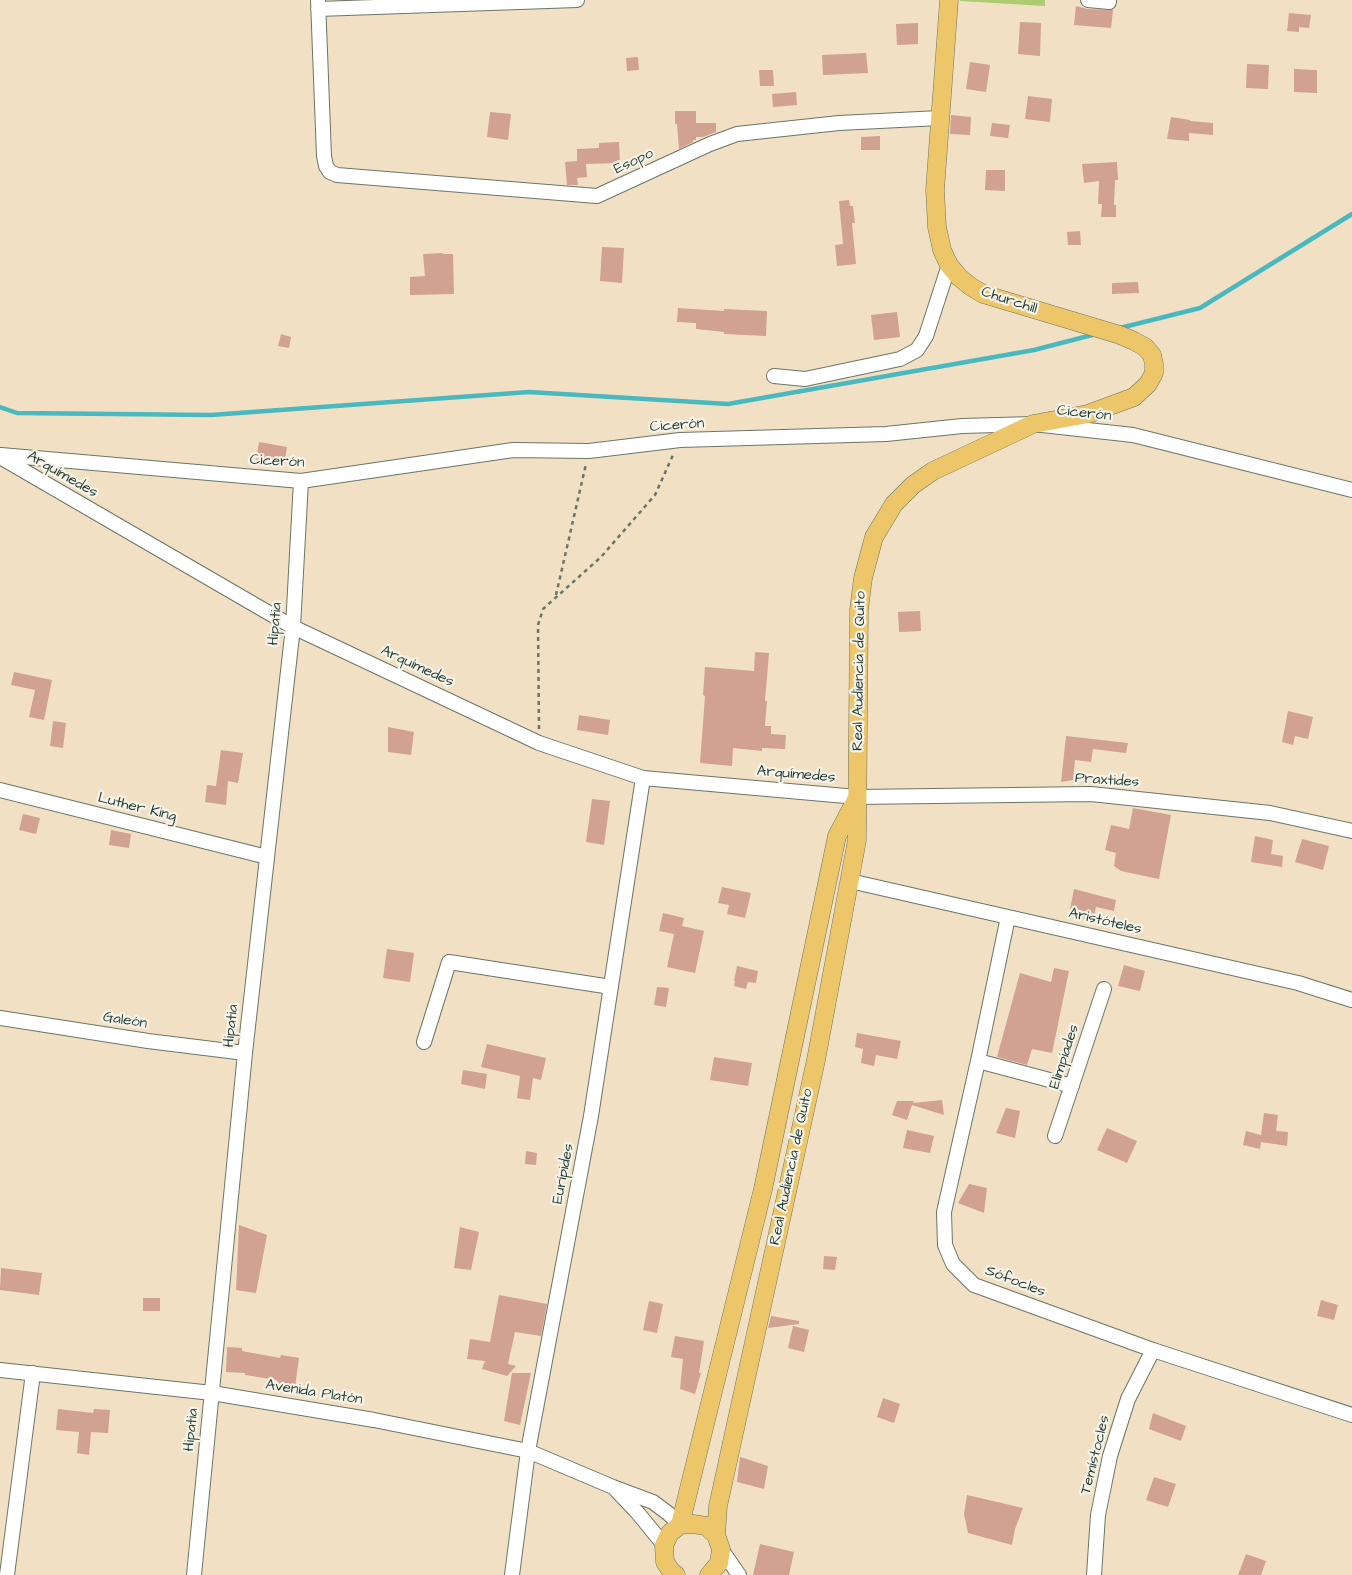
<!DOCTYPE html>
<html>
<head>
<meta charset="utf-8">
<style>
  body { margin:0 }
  canvas { display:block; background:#f2e0c4 }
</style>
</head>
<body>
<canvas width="1352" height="1575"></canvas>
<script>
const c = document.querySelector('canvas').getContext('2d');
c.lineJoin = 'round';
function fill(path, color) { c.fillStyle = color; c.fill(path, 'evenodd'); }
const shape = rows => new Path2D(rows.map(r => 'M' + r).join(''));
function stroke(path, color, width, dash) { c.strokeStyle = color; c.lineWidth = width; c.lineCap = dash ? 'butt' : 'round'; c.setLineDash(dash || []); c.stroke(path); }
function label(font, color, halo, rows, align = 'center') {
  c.font = font + ' "Architects Daughter",sans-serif'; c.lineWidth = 4.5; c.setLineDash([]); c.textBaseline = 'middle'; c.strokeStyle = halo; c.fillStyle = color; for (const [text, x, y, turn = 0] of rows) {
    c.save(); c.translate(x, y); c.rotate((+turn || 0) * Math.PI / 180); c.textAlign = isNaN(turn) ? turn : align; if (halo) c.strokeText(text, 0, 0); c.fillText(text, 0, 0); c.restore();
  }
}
const green = shape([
  [960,0,1045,0,1045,6,960,1]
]);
const stream = shape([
  [1120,328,1200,308,1352,214],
  [0,407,17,413,211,415,529,392,728,404,1034,350,1096,334]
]);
const building = shape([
  [1076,6,1087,9,1113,10,1111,28,1074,25],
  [1289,13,1311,15,1309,28,1299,27,1299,32,1287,31],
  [1020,22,1041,23,1040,56,1018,54],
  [918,23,918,44,897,45,896,24],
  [866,53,868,73,823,75,822,55],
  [638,57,639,70,627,71,626,58],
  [970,62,990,65,986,92,966,89],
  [1247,64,1269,65,1268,89,1246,88],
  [1294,69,1317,70,1317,93,1294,92],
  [759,70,773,70,774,86,760,86],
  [796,92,797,105,773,107,772,94],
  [1028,96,1052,99,1050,122,1025,119],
  [675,111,696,111,696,123,716,123,716,132,703,137,696,137,696,140,693,140,693,142,679,149,677,124,675,124],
  [490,112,511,114,508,140,487,137],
  [951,115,971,117,970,135,950,134],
  [1171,117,1190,120,1190,121,1213,123,1213,135,1189,133,1189,141,1167,139],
  [992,123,1010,125,1008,138,990,136],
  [880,136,880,150,861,150,861,137],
  [619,142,620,163,586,164,587,177,577,178,578,185,567,185,565,162,577,161,577,149,599,148,599,143],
  [1117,162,1118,180,1115,180,1114,205,1116,205,1116,217,1101,217,1102,204,1098,204,1099,181,1084,183,1082,164],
  [986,170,1005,170,1005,191,985,190],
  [849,200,850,206,853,206,855,223,852,223,856,264,837,266,835,245,843,244,839,201],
  [1080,231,1081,245,1068,245,1067,232],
  [602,247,624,248,622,283,600,281],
  [443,253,443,254,453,254,454,294,410,295,410,277,425,276,423,254],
  [1138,282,1139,293,1112,294,1112,283],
  [678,308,724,311,724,309,767,311,766,336,724,334,724,332,696,329,696,323,677,322],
  [897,312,900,337,874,340,871,315],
  [281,334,291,337,289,348,278,346],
  [259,442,287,447,284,465,256,460],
  [920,611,921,631,899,632,898,612],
  [755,652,769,653,765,701,767,701,765,726,771,726,771,734,786,735,785,749,762,748,762,751,733,748,732,766,700,763,705,696,703,695,705,667,754,671],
  [14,672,52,680,44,720,29,717,35,690,11,685],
  [1288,711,1313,717,1308,739,1295,736,1293,745,1282,742],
  [579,715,610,720,608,735,577,730],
  [53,721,66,723,63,748,50,746],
  [388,727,414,732,411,755,388,752],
  [1066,736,1128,743,1126,753,1093,749,1091,762,1075,760,1073,780,1061,782],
  [221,750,243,753,238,783,228,781,226,805,205,802,207,785,216,786],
  [592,799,610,801,604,845,586,842],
  [1133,808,1171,815,1159,879,1121,871,1114,866,1116,853,1105,850,1111,825,1129,829],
  [23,814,40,818,36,834,19,830],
  [111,830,131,834,129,848,109,845],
  [1255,836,1273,840,1271,854,1283,856,1282,867,1251,862],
  [1302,839,1329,846,1323,870,1295,862],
  [722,887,751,893,745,918,727,914,729,905,718,903],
  [1074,889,1116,900,1114,911,1096,907,1093,920,1069,914],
  [663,913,684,918,682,926,704,931,695,973,667,967,674,934,659,931],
  [387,949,414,953,410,982,383,978],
  [1124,965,1145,971,1140,991,1118,986],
  [737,966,758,971,756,983,748,982,746,989,734,986,735,981,734,981],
  [1054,968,1069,971,1052,1053,1032,1049,1027,1065,997,1057,1020,973,1051,982],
  [657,987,669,988,666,1007,654,1005],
  [857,1033,901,1041,897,1059,876,1055,874,1066,861,1063,863,1049,855,1047],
  [487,1044,546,1058,541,1080,533,1078,530,1100,517,1098,520,1076,481,1067],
  [714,1057,752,1063,748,1086,710,1080],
  [463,1070,487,1074,485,1089,461,1084],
  [942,1100,944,1115,912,1105,907,1120,892,1115,897,1101,914,1101,913,1103],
  [1006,1108,1020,1111,1015,1138,996,1133],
  [1264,1113,1278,1115,1276,1131,1288,1132,1287,1146,1261,1142,1260,1149,1243,1145,1246,1131,1261,1135],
  [1107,1128,1137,1141,1127,1163,1097,1150],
  [907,1130,934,1136,930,1153,903,1148],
  [526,1151,537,1153,536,1165,525,1164],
  [969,1184,987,1188,984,1213,958,1203],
  [239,1225,267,1235,256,1293,236,1290],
  [460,1227,479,1232,471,1270,454,1268],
  [824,1256,837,1257,835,1270,823,1269],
  [1,1268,42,1273,39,1295,0,1290],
  [499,1295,547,1304,541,1336,515,1332,508,1364,516,1366,507,1376,482,1369,485,1361,467,1359,470,1339,490,1342],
  [143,1298,160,1298,160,1311,143,1311],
  [1321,1300,1338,1305,1334,1320,1317,1316],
  [649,1301,663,1304,657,1333,643,1330],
  [771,1316,799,1321,799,1324,768,1328],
  [793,1326,809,1330,804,1352,788,1348],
  [675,1336,704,1341,699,1373,701,1373,695,1394,680,1389,683,1359,671,1357],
  [227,1347,242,1348,242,1351,280,1358,281,1355,299,1358,295,1387,276,1384,277,1380,245,1375,245,1373,226,1372],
  [512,1373,531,1373,520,1425,504,1421],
  [883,1398,900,1404,894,1423,877,1417],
  [58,1409,93,1413,94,1409,110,1410,108,1433,91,1432,89,1455,77,1453,79,1432,56,1430],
  [1153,1413,1186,1426,1181,1441,1149,1429],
  [740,1457,768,1466,764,1489,737,1482],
  [1154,1477,1176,1484,1168,1507,1146,1500],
  [967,1495,1023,1508,1015,1529,1012,1545,968,1533,964,1514],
  [760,1544,794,1552,789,1575,753,1575],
  [1246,1554,1266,1561,1261,1575,1238,1575]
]);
const path = shape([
  [556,595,586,464],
  [539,729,538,625,543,609,601,557,655,495,673,455]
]);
const minor = shape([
  [318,0,324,156,326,166,330,172,337,175,597,196,710,144,737,134,839,123,940,118],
  [1088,0,1109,2],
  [318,9,577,0],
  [774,376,805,379,900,359,917,350,926,336,949,265],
  [1,455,301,481,513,450,589,451,680,440,886,434,962,426,1033,424,1133,435,1352,490],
  [0,457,293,627,539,743,643,778,857,797,1091,794,1270,813,1352,831],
  [0,790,267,857],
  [850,881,1298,983,1352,1000],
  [1008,917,978,1061,944,1212,945,1245,953,1264,974,1285,1153,1350,1352,1415],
  [0,1018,148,1041,245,1053],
  [424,1042,449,962,611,987],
  [978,1061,1072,1086],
  [1055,1136,1104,989],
  [0,1370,212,1393,374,1420,528,1451,613,1487,653,1502,669,1514,680,1525],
  [616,1490,637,1512,664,1545],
  [721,1549,739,1575],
  [7,1575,33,1373],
  [194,1575,245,1053,293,627,301,481],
  [512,1575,528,1451,591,1116,643,778],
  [1094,1575,1098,1515,1110,1456,1128,1399,1153,1350]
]);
const major = shape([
  [680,1525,763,1189,837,836,856,800],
  [716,1535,718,1506,816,1060,857,840,859,610,863,578,874,537,894,504,913,485,933,471,1033,424,1088,414,1134,397,1148,384,1154,373,1154,364,1152,355,1145,347,1134,341,1120,335,983,294,970,286,959,277,949,265,942,250,937,227,935,190,949,0],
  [676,1575,671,1571,665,1562,664,1545,670,1533,680,1525,693,1524,706,1526,716,1535,721,1549,719,1563,709,1575]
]);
const streetNames = [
  ["Esopo",634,162,-25],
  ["Churchill",1009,301,18],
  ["Cicerón",1084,414,6],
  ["Cicerón",677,426,-4],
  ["Cicerón",277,462,3],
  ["Arquímedes",62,475,30],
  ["Hipatia",276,624,-85],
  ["Arquímedes",417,667,25],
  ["Real Audiencia de Quito",860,671,-89],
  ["Arquímedes",796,775,5],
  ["Praxtides",1107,781,4],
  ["Luther King",137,808,14],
  ["Aristóteles",1105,922,13],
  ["Galeón",125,1021,9],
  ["Hipatia",232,1026,-84],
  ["Elimpiades",1065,1057,-72],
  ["Real Audiencia de Quito",792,1167,-78],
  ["Eurípides",564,1174,-79],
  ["Sófocles",1015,1282,21],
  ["Avenida Platón",314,1393,9],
  ["Hipatia",192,1430,-84],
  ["Temístocles",1096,1455,-76]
];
fill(green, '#aecb71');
stroke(stream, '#4ab9bf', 4.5);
fill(building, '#d1a192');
stroke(minor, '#697666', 16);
stroke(major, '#697666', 19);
stroke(path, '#697666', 2.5, [4, 4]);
stroke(minor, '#fff', 14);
stroke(major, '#ecc669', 18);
label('15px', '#1f3d34', '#f7f3e8', streetNames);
</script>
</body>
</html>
